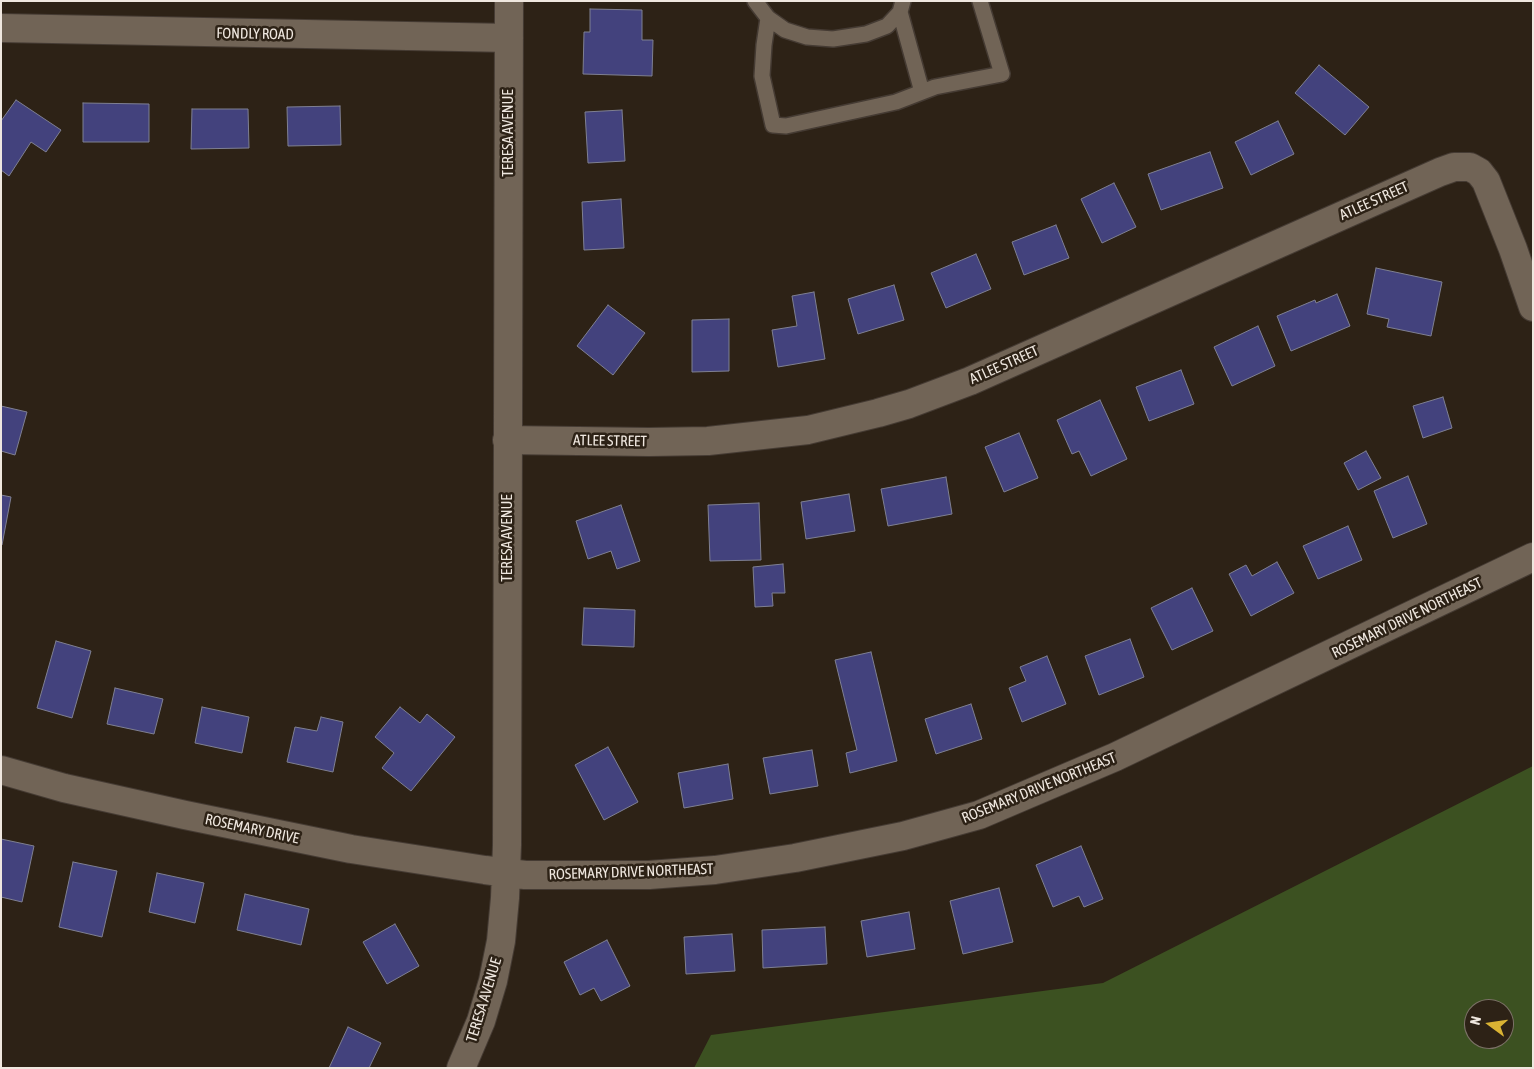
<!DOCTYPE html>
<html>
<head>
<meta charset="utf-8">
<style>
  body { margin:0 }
  #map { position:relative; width:1534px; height:1069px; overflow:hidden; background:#2d2216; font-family:"Asap Condensed",sans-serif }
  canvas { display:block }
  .frame { position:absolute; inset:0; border:2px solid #efe7df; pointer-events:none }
  .north { position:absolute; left:1464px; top:999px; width:50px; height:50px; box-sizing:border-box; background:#2d2216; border:1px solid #7b7166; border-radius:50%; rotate:284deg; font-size:14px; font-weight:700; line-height:20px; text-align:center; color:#efe7df }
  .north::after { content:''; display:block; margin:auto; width:18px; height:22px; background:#dab333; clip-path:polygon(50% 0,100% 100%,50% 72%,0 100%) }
</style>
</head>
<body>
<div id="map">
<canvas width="1534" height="1069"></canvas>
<div class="frame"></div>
<div class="north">N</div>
</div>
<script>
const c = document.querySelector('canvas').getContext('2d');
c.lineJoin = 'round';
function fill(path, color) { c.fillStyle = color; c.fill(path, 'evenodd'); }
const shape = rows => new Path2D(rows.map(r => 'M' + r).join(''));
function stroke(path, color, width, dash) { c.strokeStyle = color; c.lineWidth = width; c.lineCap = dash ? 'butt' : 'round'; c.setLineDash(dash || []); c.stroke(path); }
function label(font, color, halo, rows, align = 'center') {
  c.font = font + ' "Asap Condensed",sans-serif'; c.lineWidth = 5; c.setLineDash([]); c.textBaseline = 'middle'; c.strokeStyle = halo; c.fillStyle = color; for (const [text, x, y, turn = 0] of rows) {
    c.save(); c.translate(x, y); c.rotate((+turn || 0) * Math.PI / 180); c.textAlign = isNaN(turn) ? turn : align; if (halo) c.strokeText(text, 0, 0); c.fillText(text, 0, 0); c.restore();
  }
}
const green = shape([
  [1533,766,1533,1068,694,1068,711,1035,1103,983],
  [1474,1009,1504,1009,1504,1039,1474,1039]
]);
const building = shape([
  [590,9,642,10,642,40,653,40,652,76,583,74,584,32,590,32,590,9],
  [1319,65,1369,107,1345,135,1295,93,1319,65],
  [16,100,61,130,46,152,31,142,9,176,1,170,1,121,16,100],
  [83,103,149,104,149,142,83,142,83,103],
  [340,106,341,145,288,146,287,107,340,106],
  [192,109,248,109,249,148,191,149,192,109],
  [622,110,625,161,588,163,585,112,622,110],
  [1278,121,1294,154,1251,175,1235,142,1278,121],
  [1210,152,1223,188,1161,210,1148,174,1210,152],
  [1114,183,1136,227,1102,243,1081,199,1114,183],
  [621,199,624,248,584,250,582,202,621,199],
  [1056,225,1069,258,1024,275,1012,242,1056,225],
  [976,254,991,289,946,308,931,273,976,254],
  [1376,268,1442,282,1431,336,1387,327,1389,319,1367,314,1376,268],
  [894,285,904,320,858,334,848,299,894,285],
  [814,292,825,359,778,367,772,330,797,326,792,296,814,292],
  [1337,294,1350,326,1291,351,1277,316,1315,300,1316,303,1337,294],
  [608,305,645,333,613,375,577,346,608,305],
  [729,319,729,371,692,372,692,320,729,319],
  [1258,326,1275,366,1232,386,1214,347,1258,326],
  [1181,370,1194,404,1149,421,1136,387,1181,370],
  [1443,397,1452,428,1423,438,1413,406,1443,397],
  [1100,400,1127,459,1091,476,1079,451,1072,454,1057,420,1100,400],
  [1,406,27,412,15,455,1,451,1,406],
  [1019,433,1038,478,1004,492,985,447,1019,433],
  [1366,451,1381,478,1358,490,1344,463,1366,451],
  [1408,476,1427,524,1393,538,1374,491,1408,476],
  [946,477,952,514,888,526,881,489,946,477],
  [849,494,855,531,806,539,801,502,849,494],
  [1,495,11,497,2,545,1,545,1,495],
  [759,503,761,560,710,561,708,505,759,503],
  [621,505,640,561,617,569,611,551,588,559,576,521,621,505],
  [1348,526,1362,560,1318,579,1303,546,1348,526],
  [1277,562,1294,593,1251,616,1229,574,1246,565,1252,576,1277,562],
  [783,564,785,593,772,593,773,606,755,607,753,567,783,564],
  [1192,588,1213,631,1172,650,1151,608,1192,588],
  [584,608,635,610,634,647,582,645,584,608],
  [1130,639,1144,677,1099,695,1085,656,1130,639],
  [56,641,91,651,72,718,37,708,56,641],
  [871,652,897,761,850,773,846,753,857,750,835,660,871,652],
  [1047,656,1066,704,1022,722,1009,688,1026,681,1020,667,1047,656],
  [115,688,163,699,154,734,107,724,115,688],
  [971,704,982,739,936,754,925,719,971,704],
  [202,707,249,717,242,753,195,743,202,707],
  [400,707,420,723,427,714,455,737,411,791,382,768,394,753,375,737,400,707],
  [321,717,343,722,333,772,287,762,295,727,317,731,321,717],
  [608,747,638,802,604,820,575,765,608,747],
  [812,750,818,786,770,794,763,758,812,750],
  [728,764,733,799,684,808,678,773,728,764],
  [1,839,34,846,22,902,1,897,1,839],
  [1081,846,1103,899,1084,907,1079,896,1053,907,1036,865,1081,846],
  [73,862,117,871,102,937,59,927,73,862],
  [157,873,204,883,195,923,149,912,157,873],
  [999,888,1013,942,963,954,950,901,999,888],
  [245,894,309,909,301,945,237,930,245,894],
  [909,912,915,949,867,957,861,921,909,912],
  [395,924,419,966,387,984,363,942,395,924],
  [825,927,827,964,763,968,762,930,825,927],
  [732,934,735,971,686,974,684,937,732,934],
  [607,940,630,986,601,1001,594,988,580,995,564,962,607,940],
  [348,1027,381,1043,369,1068,329,1068,348,1027]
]);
const lane = shape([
  [755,1,768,18,785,30,807,37,833,39,866,34,887,26,900,12,903,1],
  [900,12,922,92],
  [768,18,764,45,762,76,773,125,786,126,896,102,935,87,1002,74,980,1]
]);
const street = shape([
  [1,28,509,38],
  [507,440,649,442,708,441,808,430,878,413,909,404,970,381,1440,172,1454,167,1470,167,1479,172,1486,181,1513,249,1533,307],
  [1,770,64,788,185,815,351,849,485,870,525,875,649,875,715,870,795,858,903,836,979,815,1115,757,1533,557],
  [461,1068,481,1021,493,981,501,941,505,898,507,845,509,1]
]);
const streetNames = [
  ["FONDLY ROAD",255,34,1],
  ["TERESA AVENUE",508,133,-90],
  ["ATLEE STREET",1374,201,-24],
  ["ATLEE STREET",1004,365,-24],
  ["ATLEE STREET",610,441,1],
  ["TERESA AVENUE",507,538,-90],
  ["ROSEMARY DRIVE NORTHEAST",1407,618,-26],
  ["ROSEMARY DRIVE NORTHEAST",1039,788,-22],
  ["ROSEMARY DRIVE",252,829,12],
  ["ROSEMARY DRIVE NORTHEAST",631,872,-2],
  ["TERESA AVENUE",484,1000,-73]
];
fill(green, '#3c5121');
fill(building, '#43427d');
stroke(building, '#7f8092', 1);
stroke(lane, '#453b33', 18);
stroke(street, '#453b33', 30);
stroke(lane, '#716456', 15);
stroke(street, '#716456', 28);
label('15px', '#efe7df', '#2d2216', streetNames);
</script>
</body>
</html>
